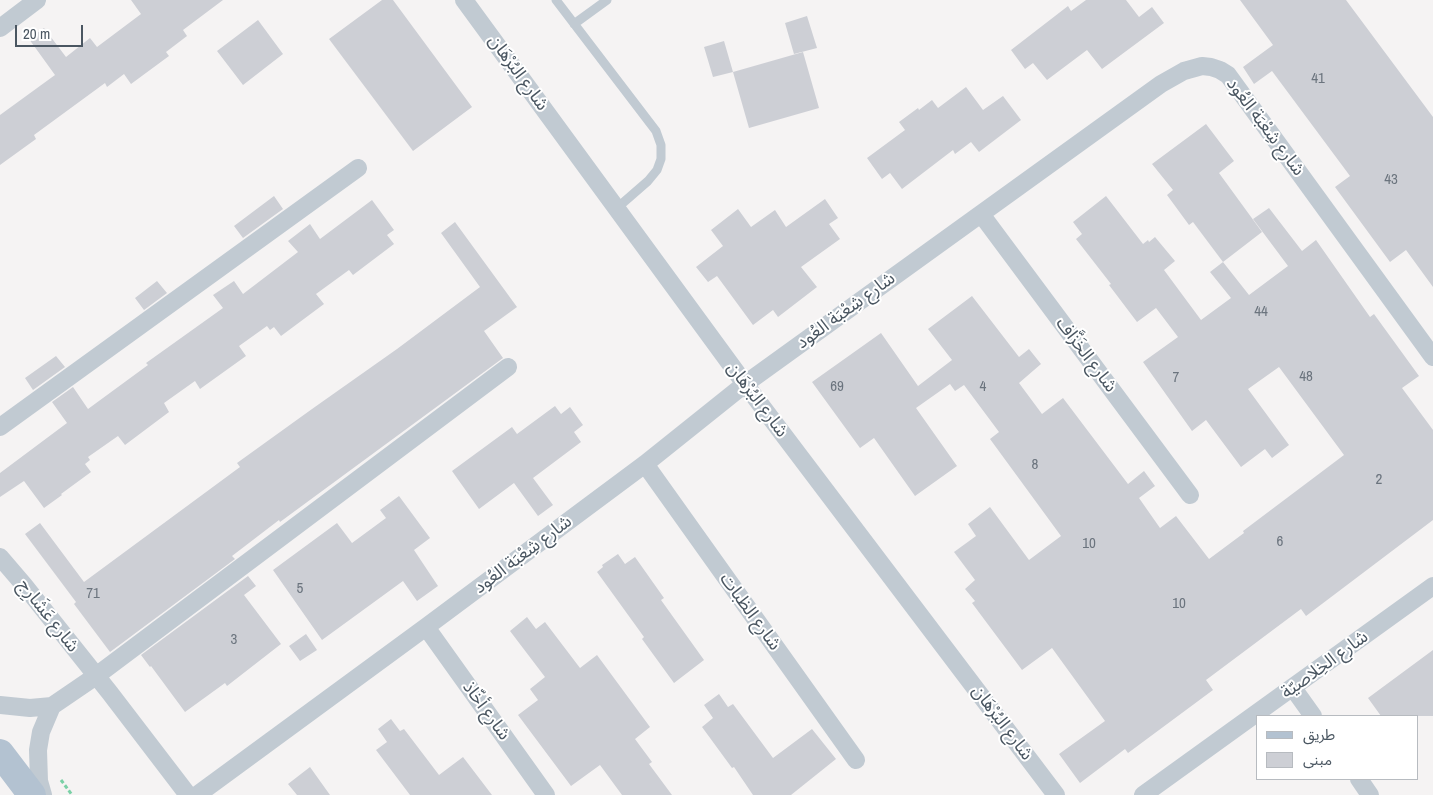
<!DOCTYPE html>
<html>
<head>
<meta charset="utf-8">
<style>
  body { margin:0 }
  #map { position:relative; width:1433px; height:795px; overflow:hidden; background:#f5f3f3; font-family:"Archivo Narrow","Noto Sans Arabic",sans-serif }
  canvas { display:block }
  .legend { position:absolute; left:1256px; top:715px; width:162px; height:65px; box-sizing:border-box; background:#fff; border:1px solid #b7bbc0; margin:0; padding:6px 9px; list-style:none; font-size:15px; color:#4a5661 }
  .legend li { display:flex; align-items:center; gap:10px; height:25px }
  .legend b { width:25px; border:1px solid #b7bbc0 }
  .scale { position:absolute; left:15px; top:25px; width:68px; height:22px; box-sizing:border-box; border:2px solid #4a5661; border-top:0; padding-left:6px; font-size:15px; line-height:18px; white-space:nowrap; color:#4a5661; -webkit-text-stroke:4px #fff; paint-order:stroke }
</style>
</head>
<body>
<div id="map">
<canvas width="1433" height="795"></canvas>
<ul class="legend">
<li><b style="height:6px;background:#b3c2d1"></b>طريق</li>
<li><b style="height:14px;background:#cdcfd5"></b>مبنى</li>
</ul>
<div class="scale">20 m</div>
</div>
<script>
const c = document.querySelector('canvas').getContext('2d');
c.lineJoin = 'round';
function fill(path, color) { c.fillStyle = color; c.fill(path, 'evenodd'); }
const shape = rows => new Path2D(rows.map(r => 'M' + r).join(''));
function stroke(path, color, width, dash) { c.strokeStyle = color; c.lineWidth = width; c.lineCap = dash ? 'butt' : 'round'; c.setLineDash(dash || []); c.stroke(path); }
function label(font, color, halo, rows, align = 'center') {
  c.font = font + ' "Archivo Narrow","Noto Sans Arabic",sans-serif'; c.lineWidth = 4; c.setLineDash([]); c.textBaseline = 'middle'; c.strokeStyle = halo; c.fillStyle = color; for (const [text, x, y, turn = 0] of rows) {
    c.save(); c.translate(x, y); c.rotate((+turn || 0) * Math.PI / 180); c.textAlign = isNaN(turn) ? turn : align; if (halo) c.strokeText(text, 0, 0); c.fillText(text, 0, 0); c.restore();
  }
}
const building = shape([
  [131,0,223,0,183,30,187,36,166,52,169,56,131,84,124,74,107,87,105,83,34,135,36,139,0,165,0,115,55,75,29,39,44,28,66,57,90,38,97,47,141,14],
  [382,0,393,0,472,107,413,151,329,39],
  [1086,0,1126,0,1139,17,1152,7,1164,23,1102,69,1087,50,1047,80,1033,63,1025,69,1011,50,1068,6,1071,11],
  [1240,0,1346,0,1433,117,1433,287,1406,250,1390,262,1335,187,1350,176,1272,71,1254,84,1243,67,1273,45],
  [807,16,817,48,794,54,785,23],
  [258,20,283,54,243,85,217,51],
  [724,41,733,72,713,77,704,47],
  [803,52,819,108,749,128,733,72],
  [966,87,983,110,1003,96,1021,120,979,152,971,142,955,154,953,150,902,189,890,173,882,179,867,158,905,130,899,122,918,108,919,110,932,100,938,108],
  [1206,124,1234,161,1219,173,1262,232,1223,262,1193,222,1189,225,1167,195,1173,190,1152,164],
  [274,196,283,209,243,238,234,226],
  [1106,196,1143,244,1148,240,1149,242,1155,237,1175,261,1164,270,1201,320,1231,298,1210,272,1223,262,1249,295,1288,266,1253,219,1269,208,1302,251,1316,240,1370,317,1374,314,1419,376,1402,388,1433,430,1433,520,1306,616,1301,609,1206,680,1213,690,1128,753,1125,749,1080,783,1059,754,1105,721,1052,648,1022,670,972,603,975,601,965,589,975,580,954,552,976,536,968,524,990,507,1029,560,1061,536,990,439,999,432,964,385,955,391,950,384,916,408,957,466,915,496,874,438,860,448,812,382,881,333,918,386,952,360,928,329,972,296,1019,357,1029,349,1041,364,1019,383,1042,414,1063,398,1128,484,1144,471,1155,486,1139,498,1160,528,1176,516,1209,559,1244,533,1243,531,1344,455,1279,367,1248,389,1289,445,1272,458,1265,449,1241,467,1206,420,1192,431,1143,362,1178,337,1156,308,1137,322,1109,285,1111,284,1076,239,1082,234,1073,222],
  [825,199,838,218,829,224,840,239,801,267,817,287,778,317,773,310,753,325,717,276,708,282,696,267,723,246,711,230,738,209,751,227,775,210,786,227],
  [372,200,394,230,387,235,394,244,353,275,349,270,316,294,324,304,281,336,274,327,270,330,267,326,239,346,246,356,200,389,195,381,164,403,169,412,125,445,118,436,88,457,90,460,85,464,91,472,61,494,62,495,44,508,24,481,0,497,0,473,67,423,52,402,73,387,88,409,148,365,146,363,223,308,213,295,234,281,243,294,298,252,288,241,310,224,320,239],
  [455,222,517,307,484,331,503,358,280,522,279,520,232,556,235,559,110,652,74,604,76,602,25,534,40,523,84,582,240,467,237,463,312,409,397,349,480,287,441,233],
  [157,281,167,293,144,310,135,298],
  [56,356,65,367,33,390,25,378],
  [555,406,561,414,570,407,583,425,574,432,581,442,533,478,553,505,538,516,514,483,479,509,452,471,512,427,517,434],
  [399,496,430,538,414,550,438,586,417,601,403,581,322,640,273,570,337,523,352,543,386,518,380,510],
  [618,554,625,564,635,557,664,598,661,600,704,660,674,683,642,639,644,637,597,572,603,567,602,565],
  [248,576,256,586,244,595,281,644,227,686,225,683,185,712,151,666,150,667,141,655],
  [527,617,536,629,545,622,580,668,597,655,650,727,635,739,652,762,649,764,672,795,622,795,600,765,571,786,518,715,538,700,530,689,545,677,510,631],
  [306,634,317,650,300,661,289,646],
  [1433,650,1433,716,1381,716,1368,698],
  [719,694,728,707,733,704,773,758,812,729,836,759,791,795,753,795,734,767,732,768,702,727,713,718,704,705],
  [391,719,400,731,404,729,439,775,463,757,492,795,410,795,376,750,387,742,378,729],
  [310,767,330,795,297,795,288,784]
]);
const path = shape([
  [61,780,72,795]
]);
const lane = shape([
  [556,0,656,131,661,145,661,159,657,170,648,181,617,208],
  [574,24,607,0]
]);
const street = shape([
  [464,0,745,384,1056,795],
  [0,28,37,0],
  [981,214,1190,495],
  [0,427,358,168],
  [645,464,856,760],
  [0,557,24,585,110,693,188,795],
  [426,627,546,795],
  [1293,688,1313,716],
  [0,705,30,708,52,706,96,676,508,367],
  [1359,779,1370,795],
  [43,795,39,781,38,750,41,732,52,706],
  [197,795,426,627,645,464,745,384,1161,84,1184,71,1202,66,1211,67,1220,70,1228,75,1433,357],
  [1143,795,1433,586]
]);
const primary = shape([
  [0,753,32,795]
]);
const numberNames = [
  ["41",1318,79],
  ["43",1391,180],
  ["44",1261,312],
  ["48",1306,377],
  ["7",1176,378],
  ["69",837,387],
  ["4",983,387],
  ["8",1035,465],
  ["2",1379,480],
  ["6",1280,542],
  ["10",1089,544],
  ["5",300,589],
  ["71",93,594],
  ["10",1179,604],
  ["3",234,640]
];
const streetNames = [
  ["شارع البُرْهَان",518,73,54],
  ["شارع شِعْبَة العُود",1265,127,53],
  ["شارع شِعْبَة العُود",846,311,-36],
  ["شارع الخَزَّاف",1086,355,53],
  ["شارع البُرْهَان",757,400,53],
  ["شارع شِعْبَة العُود",523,555,-37],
  ["شارع الظبات",750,612,54],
  ["شارع عَشَارِج",48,616,52],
  ["شارع الخِلاصيّة",1325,665,-36],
  ["شارع أخّاذ",486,711,54],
  ["شارع البُرْهَان",1002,723,53]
];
fill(building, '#cdcfd5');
stroke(path, '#7ad0a6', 3, [4, 2.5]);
stroke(lane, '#c1cad2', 9);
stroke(street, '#c1cad2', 18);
stroke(primary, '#b3c2d1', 28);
label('15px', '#6b747e', null, numberNames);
label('18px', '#4a5661', '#fff', streetNames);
</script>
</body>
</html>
